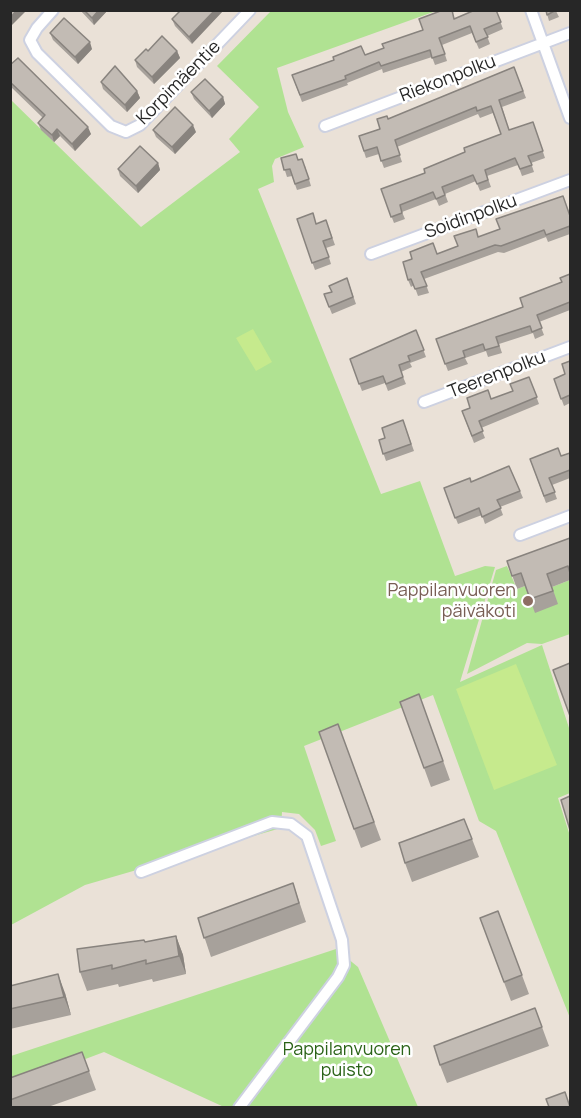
<!DOCTYPE html>
<html>
<head>
<meta charset="utf-8">
<style>
  body { margin:0 }
  #map { position:relative; width:581px; height:1118px; overflow:hidden; background:#eae1d7; font-family:Manrope,sans-serif }
  canvas { display:block }
  .frame { position:absolute; inset:0; border:12px solid #272727; pointer-events:none }
</style>
</head>
<body>
<div id="map">
<canvas width="581" height="1118"></canvas>
<div class="frame"></div>
</div>
<script>
const c = document.querySelector('canvas').getContext('2d');
c.lineJoin = 'round';
function fill(path, color) { c.fillStyle = color; c.fill(path, 'evenodd'); }
const shape = rows => new Path2D(rows.map(r => 'M' + r).join(''));
function stroke(path, color, width, dash) { c.strokeStyle = color; c.lineWidth = width; c.lineCap = dash ? 'butt' : 'round'; c.setLineDash(dash || []); c.stroke(path); }
function label(font, color, halo, rows, align = 'center') {
  c.font = font + ' Manrope,sans-serif'; c.lineWidth = 5; c.setLineDash([]); c.textBaseline = 'middle'; c.strokeStyle = halo; c.fillStyle = color; for (const [text, x, y, turn = 0] of rows) {
    c.save(); c.translate(x, y); c.rotate((+turn || 0) * Math.PI / 180); c.textAlign = isNaN(turn) ? turn : align; if (halo) c.strokeText(text, 0, 0); c.fillText(text, 0, 0); c.restore();
  }
}
const green = shape([
  [271,11,436,11,277,68,288,112,304,147,275,159,272,166,274,182,258,189,381,494,420,481,455,576,485,566,495,567,460,682,542,645,570,731,570,793,558,798,570,836,570,1018,496,831,479,821,433,695,304,746,336,841,321,846,315,830,299,814,282,812,281,828,85,885,11,925,10,99,141,227,240,152,229,139,259,107,217,66],
  [507,566,517,589,525,586,552,587,570,580,570,634,542,644,527,643,467,674,496,570],
  [336,949,358,967,418,1107,224,1107,104,1052,11,1087,11,1056]
]);
const pitch = shape([
  [253,329,272,362,256,371,236,338],
  [516,664,557,765,494,790,456,689]
]);
const street = shape([
  [53,10,37,28,30,40,37,53,111,126,126,132,140,125,250,10],
  [531,10,570,118],
  [325,126,570,33],
  [371,254,570,180],
  [424,402,570,347],
  [520,535,570,516],
  [141,872,272,822,291,824,307,836,342,940,344,965,338,977,239,1108]
]);
const wall = shape([
  [80,10,108,10,94,25],
  [181,10,192,44,175,26,172,19],
  [496,10,503,29,487,36,490,44,479,49,472,33,442,45,447,61,435,65,432,57,383,73,382,69,347,83,348,85,302,102,292,75,365,55,384,48,423,30,455,19],
  [546,10,557,10,556,11,559,17,549,21],
  [50,33,92,49,78,64,53,40],
  [177,51,180,58,154,84,137,67,135,60],
  [10,65,91,134,75,151,60,136,54,142,41,130,38,123,43,118,10,86],
  [514,67,526,98,502,107,509,130,533,122,545,158,531,163,534,172,522,176,518,165,487,176,491,187,480,191,476,181,445,194,448,202,439,206,436,199,402,212,405,219,394,223,381,189,425,173,501,134,493,113,480,118,478,114,397,147,402,162,384,168,379,154,366,158,359,136,380,129,388,119],
  [101,82,137,91,140,98,127,112,103,89],
  [191,92,223,97,225,104,212,118,194,99],
  [153,130,196,132,175,154,156,137],
  [281,158,298,160,305,166,311,186,297,190,292,176,287,177],
  [158,163,160,170,138,193,120,176,118,169],
  [570,216,570,234,548,242,546,237,504,253,498,252,424,279,429,293,418,296,414,285,411,287,408,280,458,246,478,237],
  [297,219,317,224,326,220,335,245,326,248,331,264,315,270],
  [570,274,570,310,539,322,544,335,535,339,533,333,499,344,502,353,488,357,486,351,465,358,468,364,448,371,436,339,523,307,562,282],
  [347,278,356,304,332,314,324,294,332,292],
  [416,330,426,357,410,363,412,367,401,372,406,384,388,391,385,383,362,391,350,359],
  [570,361,570,403,564,406,554,379,565,374],
  [529,377,539,404,481,428,485,438,474,443,462,411,513,391],
  [403,420,414,451,386,461,379,440,385,438],
  [570,453,570,478,552,485,557,499,546,503,530,459,561,456],
  [471,482,520,491,523,498,500,507,503,515,485,524,482,515,458,524,444,488],
  [570,538,570,580,552,587,558,604,535,613,525,586,517,589,507,561],
  [419,694,450,780,431,787,400,702],
  [338,724,381,840,361,848,354,829],
  [472,839,479,857,412,882,405,863],
  [293,883,306,922,211,957,198,918],
  [498,911,529,994,511,1001,480,918],
  [176,936,183,955,186,974,153,982,152,979,119,987,118,984,87,991,80,972,145,942],
  [10,986,65,993,71,1015,10,1029],
  [535,1008,549,1046,447,1083,440,1065],
  [82,1052,96,1090,48,1107,10,1107,10,1078]
]);
const shadedWall = shape([
  [17,10,27,10,10,27,10,18],
  [99,10,108,10,94,25,92,18],
  [215,10,224,10,192,44,189,37],
  [90,42,92,49,78,64,75,57],
  [177,51,180,58,154,84,152,77],
  [137,91,140,98,127,112,125,105],
  [223,97,225,104,212,118,209,111],
  [193,125,196,132,175,154,172,147],
  [88,127,91,134,75,151,72,144],
  [57,129,60,136,54,142,52,135],
  [158,163,160,170,138,193,136,186],
  [176,936,183,955,186,974,179,956],
  [58,974,65,993,71,1015,64,997]
]);
const building = shape([
  [10,10,17,10,10,18,10,10],
  [84,10,99,10,92,18,84,10],
  [181,10,215,10,189,37,172,19,181,10],
  [443,10,452,10,454,19,475,10,496,10,501,22,484,29,488,37,476,42,470,26,439,38,445,54,432,58,430,50,381,66,379,62,345,76,346,79,300,95,292,75,334,60,333,57,361,46,365,55,384,48,382,44,423,30,419,19,443,10],
  [546,10,556,10,547,15,546,10],
  [64,18,90,42,75,57,50,33,64,18],
  [162,36,177,51,152,77,135,60,146,49,148,51,162,36],
  [18,58,88,127,72,144,57,129,52,135,38,123,45,115,10,82,10,65,18,58],
  [115,66,137,91,125,105,101,82,115,66],
  [514,67,523,91,499,100,509,130,533,122,543,151,528,156,532,165,520,169,515,158,485,170,488,180,477,184,473,175,442,187,445,195,436,199,433,192,400,205,402,213,391,217,381,189,425,173,424,169,465,152,464,148,501,134,491,106,477,111,476,107,395,140,400,155,381,161,377,147,364,151,359,136,380,129,377,119,387,116,388,119,514,67],
  [205,79,223,97,209,111,191,92,205,79],
  [175,107,193,125,172,147,153,130,175,107],
  [140,146,158,163,136,186,118,169,140,146],
  [296,154,298,160,302,159,309,179,295,184,290,169,284,170,281,158,296,154],
  [563,196,570,216,570,226,546,235,544,230,501,246,495,245,421,272,427,286,415,289,411,279,408,280,403,262,412,259,410,252,433,243,437,254,458,246,454,236,476,229,478,237,500,229,496,219,563,196],
  [313,213,316,224,326,220,332,238,323,241,329,257,312,263,297,219,313,213],
  [570,274,570,302,537,315,542,328,532,332,530,326,496,337,499,346,485,350,483,344,463,351,465,357,445,364,436,339,523,307,520,298,562,282,560,278,570,274],
  [347,278,353,297,329,307,324,294,332,292,329,286,347,278],
  [416,330,424,350,408,356,410,361,399,365,403,377,386,384,383,376,359,384,350,359,416,330],
  [570,361,570,395,561,399,554,379,565,374,562,364,570,361],
  [529,377,537,397,479,421,483,431,472,436,462,411,470,408,467,398,488,390,491,399,513,391,510,384,529,377],
  [403,420,411,444,383,454,379,440,385,438,382,428,403,420],
  [558,448,561,456,570,453,570,470,549,478,555,492,544,496,530,459,558,448],
  [509,466,520,491,497,500,501,508,482,517,479,508,455,518,444,488,470,478,471,482,509,466],
  [570,538,570,573,568,566,547,574,553,591,530,599,521,573,512,576,507,561,570,538],
  [570,663,570,716,553,670,570,663],
  [419,694,443,761,424,768,400,702,419,694],
  [338,724,374,822,354,829,319,732,338,724],
  [570,796,570,830,561,800,570,796],
  [464,819,472,839,405,863,399,843,464,819],
  [293,883,299,903,204,938,198,918,293,883],
  [498,911,522,975,504,982,480,918,498,911],
  [176,936,179,956,146,964,146,960,112,969,112,965,80,972,77,949,144,940,145,942,176,936],
  [58,974,64,997,10,1009,10,986,58,974],
  [535,1008,542,1027,440,1065,434,1046,535,1008],
  [82,1052,89,1071,10,1100,10,1078,82,1052],
  [565,1092,570,1107,549,1107,546,1099,565,1092]
]);
const markers = [
  [528,601,6,"#8d6e63"]
];
const streetNames = [
  ["Riekonpolku",448,79,-21],
  ["Korpimäentie",179,83,-45],
  ["Soidinpolku",471,217,-20],
  ["Teerenpolku",497,375,-21]
];
const educationNames = [
  ["Pappilanvuoren",516,591],
  ["päiväkoti",516,612]
];
const parkNames = [
  ["Pappilanvuoren",347,1050],
  ["puisto",347,1071]
];
fill(green, '#b0e292');
fill(pitch, '#c6ea8d');
stroke(street, '#cdd1e1', 14);
stroke(street, '#fff', 10);
fill(wall, '#a7a19b');
fill(shadedWall, '#88837e');
fill(building, '#c2bbb4');
stroke(building, '#88837e', 1.5);
for (const [x, y, r, color] of markers) { const dot = new Path2D(); dot.arc(x, y, r, 0, 2 * Math.PI); c.fillStyle = color; c.fill(dot); stroke(dot, '#fff', 2); }
label('18px', '#272727', '#fff', streetNames);
label('18px', '#785e54', '#fff', educationNames, 'right');
label('18px', '#2a6317', '#fff', parkNames);
</script>
</body>
</html>
